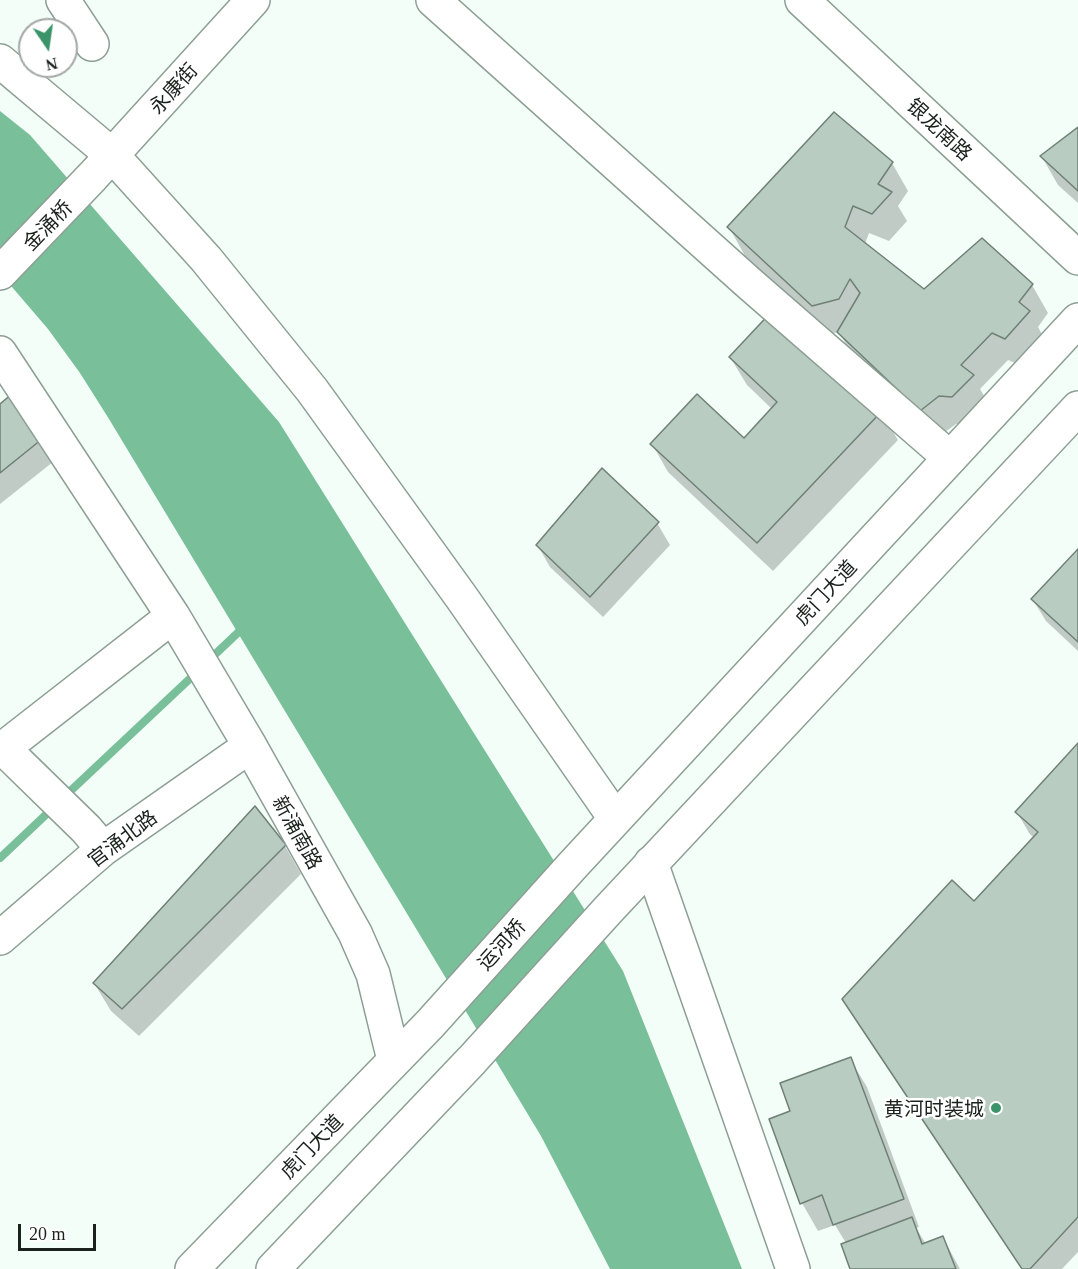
<!DOCTYPE html>
<html>
<head>
<meta charset="utf-8">
<style>
  body { margin:0 }
  #map { position:relative; width:1078px; height:1269px; overflow:hidden; background:#f2fef7; font-family:Georgia,serif }
  canvas { display:block }
  .north { position:absolute; left:18px; top:18px; width:60px; height:60px; box-sizing:border-box; background:#fff; border:2px solid #a4a7a5; border-radius:50%; rotate:167deg; font-size:16px; font-weight:700; line-height:24px; text-align:center; color:#1b221e }
  .north::after { content:''; display:block; margin:auto; width:21px; height:27px; background:#3a9369; clip-path:polygon(50% 0,100% 100%,50% 72%,0 100%) }
  .scale { position:absolute; left:18px; top:1224px; width:78px; height:27px; box-sizing:border-box; border:3px solid #1b221e; border-top:0; padding-left:8px; font-size:18px; line-height:21px; white-space:nowrap; color:#1b221e; -webkit-text-stroke:4px #fff; paint-order:stroke }
</style>
</head>
<body>
<div id="map">
<canvas width="1078" height="1269"></canvas>
<div class="north">N</div>
<div class="scale">20 m</div>
</div>
<script>
const c = document.querySelector('canvas').getContext('2d');
c.lineJoin = 'round';
function fill(path, color) { c.fillStyle = color; c.fill(path, 'evenodd'); }
const shape = rows => new Path2D(rows.map(r => 'M' + r).join(''));
function stroke(path, color, width, dash) { c.strokeStyle = color; c.lineWidth = width; c.lineCap = dash ? 'butt' : 'round'; c.setLineDash(dash || []); c.stroke(path); }
function label(font, color, halo, rows, align = 'center') {
  c.font = font + ' Georgia,"Noto Sans SC",serif'; c.lineWidth = 5; c.setLineDash([]); c.textBaseline = 'middle'; c.strokeStyle = halo; c.fillStyle = color; for (const [text, x, y, turn = 0] of rows) {
    c.save(); c.translate(x, y); c.rotate((+turn || 0) * Math.PI / 180); c.textAlign = isNaN(turn) ? turn : align; if (halo) c.strokeText(text, 0, 0); c.fillText(text, 0, 0); c.restore();
  }
}
const water = shape([
  [0,111,30,135,279,422,623,971,742,1269,610,1269,541,1136,109,419,80,373,48,329,0,273]
]);
const shadow = shape([
  [1078,129,1078,203,1058,185,1042,157],
  [892,163,908,191,898,206,907,221,889,241,869,233,865,244,924,291,1032,285,1048,313,1038,327,1045,340,1022,366,1008,360,980,389,989,404,969,425,956,424,937,438,855,360,839,332,829,334,745,256,729,227],
  [730,357,881,412,898,440,773,571,668,472,652,444,744,440,772,409,747,385],
  [0,406,58,458,0,504],
  [657,523,670,545,603,617,550,567,538,546],
  [1078,551,1078,651,1046,621,1033,600],
  [1078,745,1078,1252,1062,1269,1022,1269,856,1021,844,999,974,903,1034,838,1029,833,1017,812],
  [285,846,301,874,139,1036,111,1011,94,983],
  [850,1059,867,1087,919,1227,916,1228,926,1244,943,1238,960,1269,852,1269,846,1243,835,1225,818,1231,802,1203,792,1112]
]);
const stream = shape([
  [208,661,245,626],
  [64,797,197,672],
  [0,858,53,808]
]);
const building = shape([
  [834,112,893,162,878,184,892,192,872,214,853,206,845,227,924,289,982,238,1033,284,1019,302,1030,311,1005,339,992,333,961,365,974,375,952,397,939,396,920,411,837,332,860,293,850,279,839,299,812,306,727,227,834,112],
  [1078,127,1078,191,1040,156,1078,127],
  [774,309,882,411,757,543,650,444,697,394,744,438,777,402,729,357,774,309],
  [13,393,47,435,0,473,0,404,13,393],
  [602,468,659,522,590,597,536,545,602,468],
  [1078,549,1078,642,1031,599,1078,549],
  [1078,743,1078,1217,1030,1269,1022,1269,842,999,952,880,974,901,1038,832,1015,812,1078,743],
  [255,806,286,845,122,1009,93,983,255,806],
  [851,1057,904,1199,833,1225,822,1195,800,1204,769,1119,790,1111,780,1083,851,1057],
  [912,1217,922,1244,943,1236,956,1269,850,1269,841,1244,912,1217]
]);
const minor = shape([
  [63,0,92,44],
  [433,0,750,284,950,458],
  [802,0,1078,258],
  [0,61,112,155,206,259,312,390,462,598,615,818],
  [0,273,93,176,253,0],
  [0,353,173,616,0,751],
  [173,616,250,746,355,933,373,974,394,1060],
  [3,748,86,829,103,849],
  [651,863,793,1269],
  [0,938,103,849,250,746]
]);
const major = shape([
  [192,1269,430,1024,573,865,1078,320],
  [273,1269,472,1060,608,910,1078,408]
]);
const markers = [
  [996,1108,6,"#3a9369"]
];
const streetNames = [
  ["永康街",173,88,-48],
  ["银龙南路",940,129,43],
  ["金涌桥",47,225,-46],
  ["虎门大道",825,592,-47],
  ["新涌南路",298,832,61],
  ["官涌北路",122,838,-37],
  ["运河桥",501,944,-48],
  ["虎门大道",311,1146,-46]
];
const poiNames = [
  ["黄河时装城",984,1108]
];
fill(water, '#79bf99');
fill(shadow, '#0003');
stroke(stream, '#79bf99', 8);
fill(building, '#b9ccc1');
stroke(building, '#6f8076', 1.5);
stroke(minor, '#8d9f94', 36);
stroke(major, '#8d9f94', 36);
stroke(minor, '#fff', 33);
stroke(major, '#fff', 33);
for (const [x, y, r, color] of markers) { const dot = new Path2D(); dot.arc(x, y, r, 0, 2 * Math.PI); c.fillStyle = color; c.fill(dot); stroke(dot, '#fff', 2); }
label('20px', '#1b221e', '#fff', streetNames);
label('20px', '#1b221e', '#fff', poiNames, 'right');
</script>
</body>
</html>
